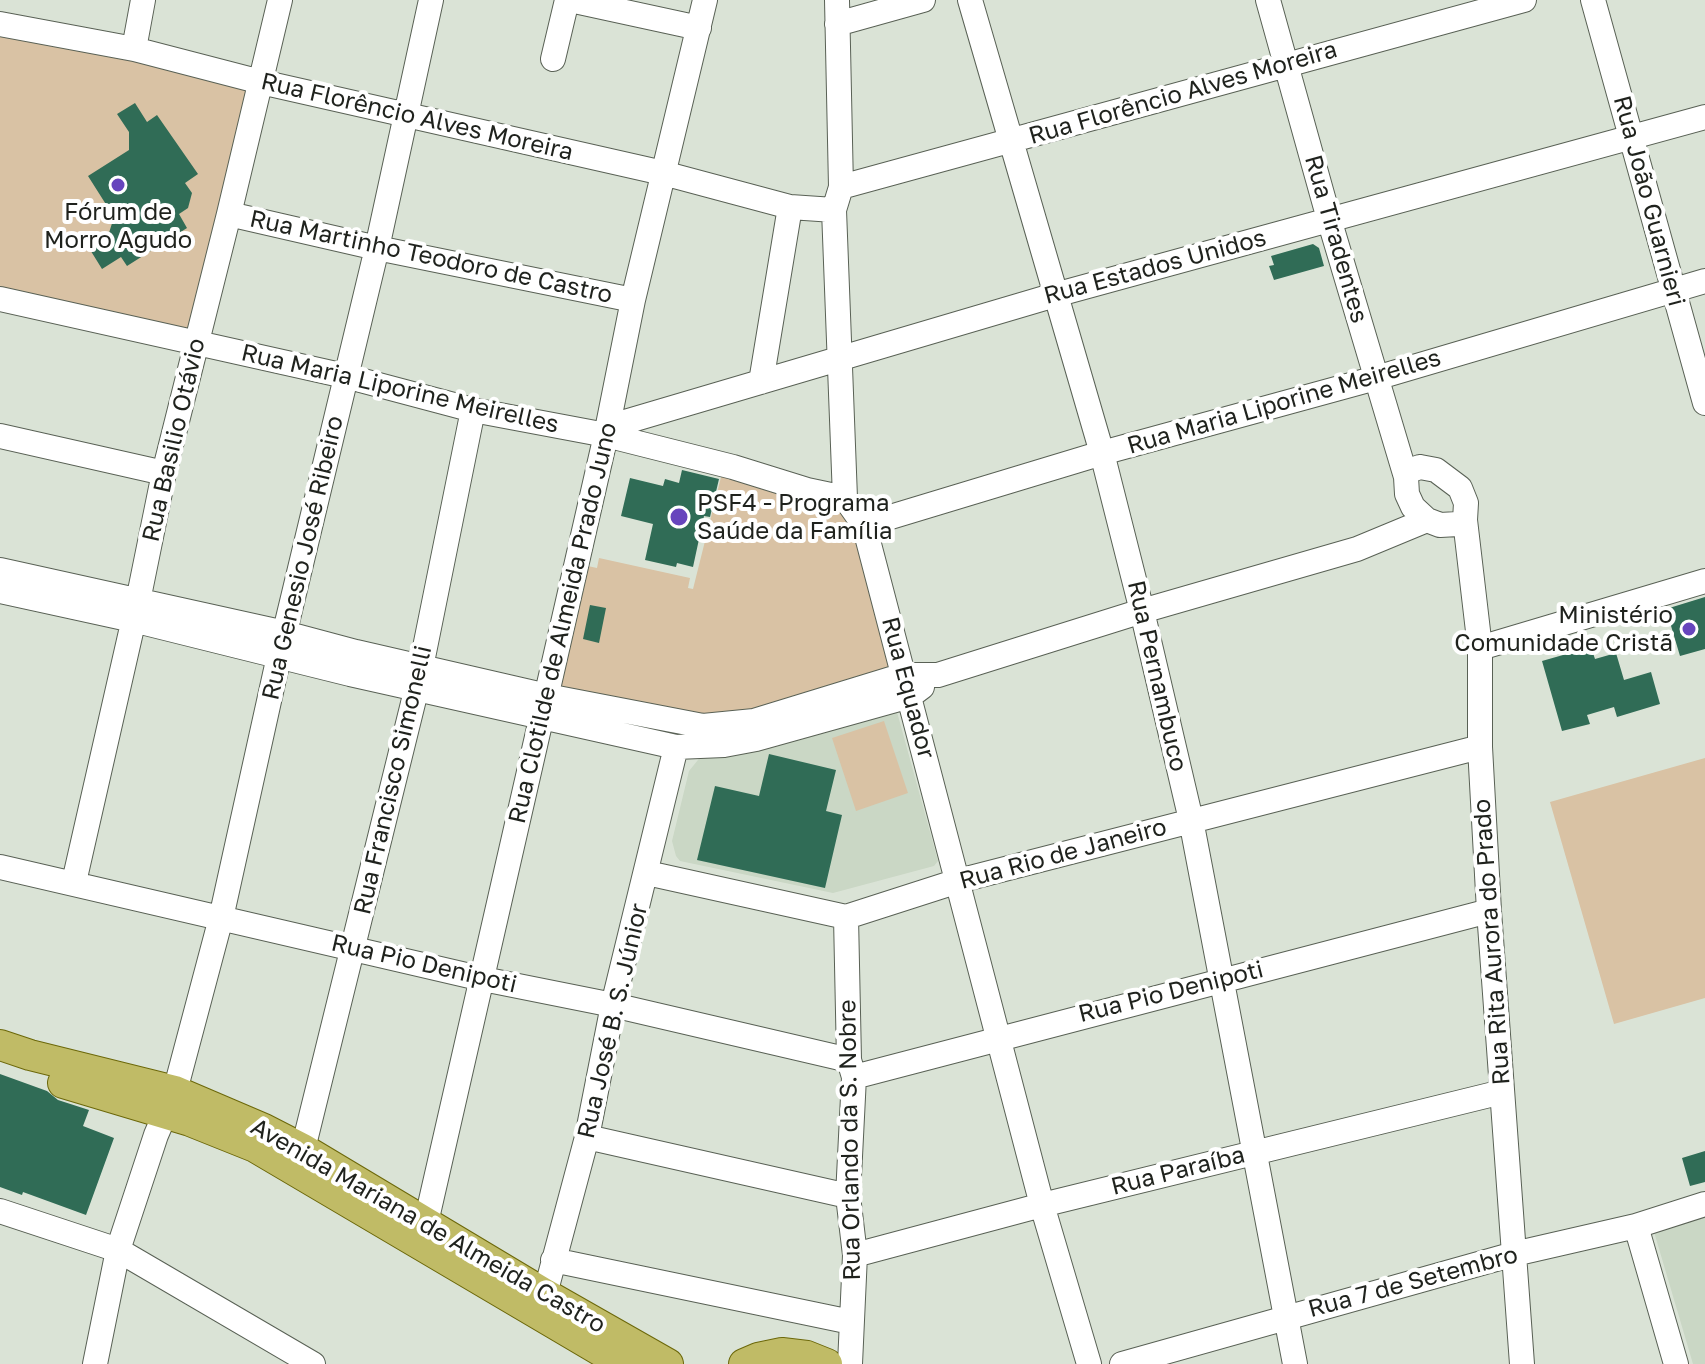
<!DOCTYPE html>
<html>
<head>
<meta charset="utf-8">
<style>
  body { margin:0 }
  canvas { display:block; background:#dae3d6 }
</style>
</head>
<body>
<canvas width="1705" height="1364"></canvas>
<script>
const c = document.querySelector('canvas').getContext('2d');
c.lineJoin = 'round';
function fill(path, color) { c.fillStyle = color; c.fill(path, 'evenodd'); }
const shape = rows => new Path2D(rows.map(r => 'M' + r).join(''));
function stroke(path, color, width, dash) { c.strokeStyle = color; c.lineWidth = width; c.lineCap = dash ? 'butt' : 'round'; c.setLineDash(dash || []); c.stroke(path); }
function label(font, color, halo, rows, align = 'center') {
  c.font = font + ' "Golos Text",sans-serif'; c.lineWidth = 8; c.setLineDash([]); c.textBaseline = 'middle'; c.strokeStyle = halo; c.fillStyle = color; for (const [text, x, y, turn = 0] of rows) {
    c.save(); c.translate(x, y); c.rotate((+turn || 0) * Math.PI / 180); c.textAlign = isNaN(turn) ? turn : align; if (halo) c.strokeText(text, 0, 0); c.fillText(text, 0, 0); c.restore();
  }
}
const built = shape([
  [897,712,938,861,934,866,833,893,680,861,676,856,672,841,689,771,702,755],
  [1705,1208,1705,1364,1693,1364,1652,1225]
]);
const green = shape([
  [0,27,258,82,197,340,0,295],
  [724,465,841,507,854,523,896,675,721,720,555,691,583,565,597,568,599,558,690,578,688,588,693,589],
  [884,721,908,793,856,811,832,738],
  [1705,758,1705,998,1614,1024,1550,802]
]);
const building = shape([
  [135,103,147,122,157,115,198,174,185,183,192,193,188,208,179,214,187,228,127,266,121,257,102,269,89,248,108,236,114,217,88,176,129,150,129,132,117,114],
  [1313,244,1319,248,1324,266,1274,280,1269,266,1274,265,1271,256],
  [682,470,719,479,710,517,704,516,693,567,677,563,676,567,645,560,653,524,621,516,630,478,663,486,665,479,679,483],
  [1705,597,1705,649,1680,656,1666,609],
  [590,605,606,608,599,643,583,639],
  [1591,647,1595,659,1616,653,1624,680,1651,672,1660,704,1617,717,1614,707,1587,715,1590,724,1562,731,1542,661],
  [769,754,836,770,826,811,842,815,825,888,697,860,715,786,759,796],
  [0,1074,47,1091,58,1100,89,1110,83,1126,114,1138,86,1215,23,1192,22,1195,0,1187],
  [1705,1151,1705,1182,1690,1186,1682,1158]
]);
const minor = shape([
  [570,0,699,28],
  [837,0,841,187,834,210,845,498,864,525,1042,1205,1089,1364],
  [970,0,1102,453,1142,611,1191,820,1295,1364],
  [1268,0,1329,219,1406,477],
  [1593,0,1705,403],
  [0,24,134,49,261,82,663,173,790,207,834,210],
  [837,24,923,0],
  [134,49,143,0],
  [553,59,567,0],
  [841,187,1524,0],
  [229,214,377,248,633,300],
  [0,299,345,376,473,410,606,435,733,467,807,490,845,498],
  [761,382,790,207],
  [608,427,1055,295,1705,117],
  [0,436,164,473],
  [1420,467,1436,470,1460,488,1466,503,1465,520,1458,524,1440,525,1427,520,1413,507,1407,494,1406,477,1411,470,1420,467],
  [1465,520,1480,648,1480,747,1489,911,1522,1364],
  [864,525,1102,453,1376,378,1705,281],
  [0,570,285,633,356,652,547,696,703,726,754,721,904,675,938,675,1142,611,1357,549,1427,520],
  [0,591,133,620,350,674,676,747,724,745,756,739,910,696,922,687],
  [1480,648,1705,581],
  [0,867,483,979,613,1005,849,1060],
  [647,873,846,917,958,881,1480,747],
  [74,882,138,601,164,473,229,214,280,0],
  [846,917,849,1060,854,1077,848,1196,855,1255,850,1364],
  [854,1077,1489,911],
  [587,1137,848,1196],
  [303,1149,417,687,473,410],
  [0,1211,118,1250,313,1364],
  [1636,1226,1676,1364],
  [422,1240,606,435,633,300,705,0],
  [855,1255,1042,1205,1502,1092],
  [553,1260,851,1322],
  [545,1294,587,1137,613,1005,676,747],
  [95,1364,118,1250,156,1135,175,1091,221,918,279,656,377,248,431,0],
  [1122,1364,1514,1254,1636,1226,1705,1204]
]);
const major = shape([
  [0,1045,30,1055,175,1091,264,1129,303,1149,545,1294,668,1364],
  [63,1083,190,1121,255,1147,623,1364],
  [744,1364,758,1358,782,1353,807,1356,827,1364]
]);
const markers = [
  [118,185,8,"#6745bd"],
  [679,517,10,"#6745bd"],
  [1689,629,8,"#6745bd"]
];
const streetNames = [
  ["Rua Florêncio Alves Moreira",1183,93,-16],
  ["Rua Florêncio Alves Moreira",417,117,13],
  ["Rua João Guarnieri",1649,201,75],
  ["Rua Tiradentes",1336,239,74],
  ["Rua Martinho Teodoro de Castro",431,257,12],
  ["Rua Estados Unidos",1155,267,-15],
  ["Rua Maria Liporine Meirelles",400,389,13],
  ["Rua Maria Liporine Meirelles",1284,402,-16],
  ["Rua Basilio Otávio",174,440,-77],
  ["Rua Genesio José Ribeiro",303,558,-77],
  ["Rua Clotilde de Almeida Prado Juno",563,623,-77],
  ["Rua Pernambuco",1157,676,77],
  ["Rua Equador",908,688,75],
  ["Rua Francisco Simonelli",393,780,-77],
  ["Rua Rio de Janeiro",1063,854,-15],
  ["Rua Rita Aurora do Prado",1492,942,-94],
  ["Rua Pio Denipoti",424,964,13],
  ["Rua Pio Denipoti",1171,992,-14],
  ["Rua José B. S. Júnior",613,1021,-77],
  ["Rua Orlando da S. Nobre",850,1140,-91],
  ["Rua Paraíba",1178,1171,-14],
  ["Avenida Mariana de Almeida Castro",428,1226,30],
  ["Rua 7 de Setembro",1413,1282,-15]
];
const poiNames = [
  ["Fórum de",118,212],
  ["Morro Agudo",118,240],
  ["PSF4 - Programa",697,503,"left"],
  ["Saúde da Família",697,531,"left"],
  ["Ministério",1673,615,"right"],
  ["Comunidade Cristã",1673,643,"right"]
];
fill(built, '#cad7c5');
fill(green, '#d9c2a4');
fill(building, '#306c56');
stroke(minor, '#596155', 26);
stroke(major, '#6c680a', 32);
stroke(minor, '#fff', 24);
stroke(major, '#c0bb66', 30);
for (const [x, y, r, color] of markers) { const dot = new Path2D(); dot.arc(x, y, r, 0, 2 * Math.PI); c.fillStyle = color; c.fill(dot); stroke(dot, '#fff', 3); }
label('24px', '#1f221d', '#fff', streetNames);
label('24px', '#1f221d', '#fff', poiNames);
</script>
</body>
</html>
